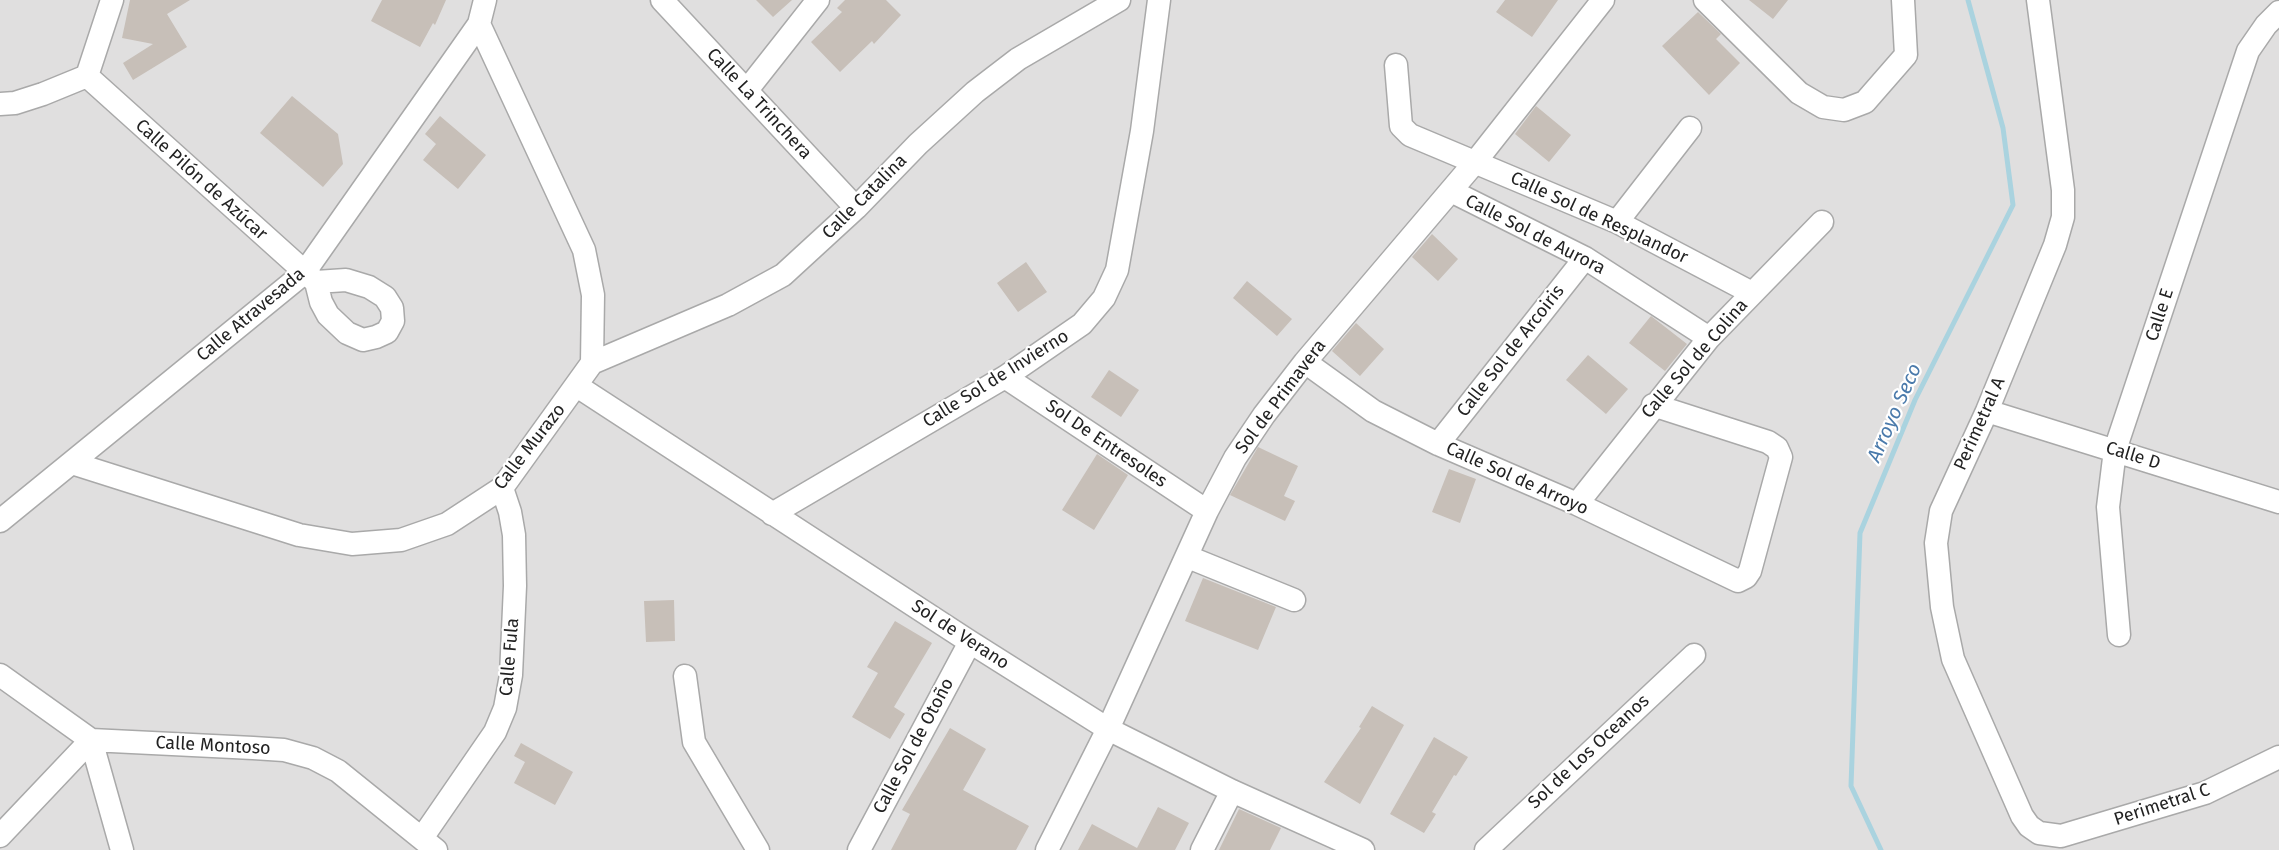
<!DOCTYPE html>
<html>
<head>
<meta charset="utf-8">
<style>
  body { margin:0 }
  canvas { display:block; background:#f2efe9 }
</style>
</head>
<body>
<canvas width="2279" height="850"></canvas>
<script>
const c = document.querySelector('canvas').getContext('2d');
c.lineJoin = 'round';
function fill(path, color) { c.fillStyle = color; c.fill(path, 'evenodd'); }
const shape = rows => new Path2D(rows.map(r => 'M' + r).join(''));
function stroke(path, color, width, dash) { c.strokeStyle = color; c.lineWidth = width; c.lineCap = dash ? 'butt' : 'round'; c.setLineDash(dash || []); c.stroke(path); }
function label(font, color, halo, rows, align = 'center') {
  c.font = font + ' "Fira Sans",sans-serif'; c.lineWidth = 4.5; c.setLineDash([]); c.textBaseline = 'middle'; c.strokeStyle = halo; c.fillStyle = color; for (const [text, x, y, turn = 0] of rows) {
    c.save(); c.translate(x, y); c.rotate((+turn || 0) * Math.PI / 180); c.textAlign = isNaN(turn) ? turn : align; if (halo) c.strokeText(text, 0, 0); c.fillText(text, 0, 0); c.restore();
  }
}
const residential = shape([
  [0,0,2279,0,2279,850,0,850]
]);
const stream = shape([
  [1881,850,1851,786,1860,533,1915,400,2013,205,2003,128,1968,0]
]);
const building = shape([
  [130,0,190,0,167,14,187,47,133,80,123,63,153,44,122,38],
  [382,0,446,0,435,25,433,23,420,47,371,21],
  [756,0,792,0,773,17],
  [845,0,886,0,901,15,874,44,872,41,840,72,811,42,842,12,837,8],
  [1505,0,1558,0,1532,37,1496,12],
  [1749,0,1788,0,1773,19],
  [1698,12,1721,34,1716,39,1740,63,1709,95,1662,46],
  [292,96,338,134,343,164,323,187,260,133],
  [1536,106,1571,135,1549,162,1515,134],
  [440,116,486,155,458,189,423,160,436,144,425,134],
  [1432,234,1458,259,1438,281,1412,257],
  [1026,262,1047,292,1018,312,997,283],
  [1247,281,1292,319,1277,336,1233,298],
  [1651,316,1687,344,1665,371,1629,343],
  [1356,323,1384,349,1360,376,1332,351],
  [1588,355,1628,389,1606,414,1566,380],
  [1109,370,1139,390,1121,417,1091,397],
  [1258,447,1298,466,1284,496,1295,501,1285,521,1230,495],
  [1097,454,1128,475,1094,530,1062,510],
  [1449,469,1476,479,1460,523,1432,512],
  [1203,578,1276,607,1258,650,1185,621],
  [674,600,675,641,646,642,644,601],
  [895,621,932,643,894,707,905,714,890,739,852,717,878,673,867,667],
  [1372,706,1404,725,1360,804,1324,782,1361,728,1359,727],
  [950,728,986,749,963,790,1029,826,1016,850,891,850,910,814,902,810],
  [1434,737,1468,757,1456,776,1454,775,1432,812,1436,814,1424,833,1390,814],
  [521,743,573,772,555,805,514,783,525,762,514,756],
  [1158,807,1189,823,1175,850,1078,850,1092,824,1137,848],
  [1239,809,1281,828,1270,850,1219,850]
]);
const minor = shape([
  [662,0,856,208],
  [1705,0,1799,93,1823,107,1844,110,1865,102,1906,55,1903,0],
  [2038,0,2063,190,2063,217,2055,245,1987,411,1941,511,1936,543,1942,607,1953,659,2022,816,2029,826,2039,833,2061,836,2205,793,2279,757],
  [1396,65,1401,126,1410,135,1617,222,1752,293],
  [87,76,316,282],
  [747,90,818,0],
  [0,104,15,103,43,94,87,76,112,0],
  [1451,191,1585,258,1709,338],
  [1617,222,1690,128],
  [346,280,369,287,385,297,392,308,393,321,387,332,376,337,363,340,347,333,328,315,321,302,316,282,346,280],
  [1305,362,1373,411,1438,444,1577,504,1738,581,1746,577,1750,571,1781,457,1777,448,1768,442,1653,405],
  [592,363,728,305,783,275,856,208,918,144,975,92,1018,59,1119,0],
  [1005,377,1207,511],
  [577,386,970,642,1108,729,1232,791,1363,850],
  [1987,411,2279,502],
  [1438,444,1585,258],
  [72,463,299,535,352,544,401,540,447,524,502,488,592,363,593,295,584,250,479,24],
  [1577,504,1709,338,1822,222],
  [772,514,1005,377,1082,324,1104,298,1117,270,1142,131,1159,0],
  [0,521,304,273,479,24,485,0],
  [1188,557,1294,600],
  [2119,635,2108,507,2115,450,2248,51,2266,25,2279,12],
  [0,675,91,740,122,850],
  [685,676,694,742,758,850],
  [0,836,91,740,253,748,284,750,313,758,338,771,436,850],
  [422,838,495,732,505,708,511,675,515,586,514,535,510,512,502,488],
  [859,850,970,642],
  [1047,850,1108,729,1207,511,1235,458,1264,415,1305,362,1476,161,1603,0],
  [1202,850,1232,791],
  [1486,850,1694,655]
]);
const streetNames = [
  ["Calle La Trinchera",759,104,47],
  ["Calle Pilón de Azúcar",201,180,42],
  ["Calle Catalina",865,197,-45],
  ["Calle Sol de Resplandor",1599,218,25],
  ["Calle Sol de Aurora",1535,235,27],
  ["Calle Atravesada",251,315,-40],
  ["Calle E",2160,315,-72],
  ["Calle Sol de Arcoiris",1511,351,-52],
  ["Calle Sol de Colina",1695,359,-49],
  ["Calle Sol de Invierno",996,379,-32],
  ["Sol de Primavera",1281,397,-53],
  ["Perimetral A",1980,424,-66],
  ["Sol De Entresoles",1106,444,34],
  ["Calle Murazo",530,447,-52],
  ["Calle D",2133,456,17],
  ["Calle Sol de Arroyo",1517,479,24],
  ["Sol de Verano",960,635,33],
  ["Calle Fula",510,657,-85],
  ["Calle Montoso",213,746,3],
  ["Calle Sol de Otoño",914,746,-62],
  ["Sol de Los Oceanos",1589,752,-43],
  ["Perimetral C",2162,805,-18]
];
const waterNames = [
  ["Arroyo Seco",1895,413,-66]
];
fill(residential, '#e0dfdf');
stroke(stream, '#aad3df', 5);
fill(building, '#c7bfb8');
stroke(minor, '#a9a9a9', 25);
stroke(minor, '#fff', 22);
label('18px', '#222', '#fff', streetNames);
label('italic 20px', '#4a7aab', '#fff', waterNames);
</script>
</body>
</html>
